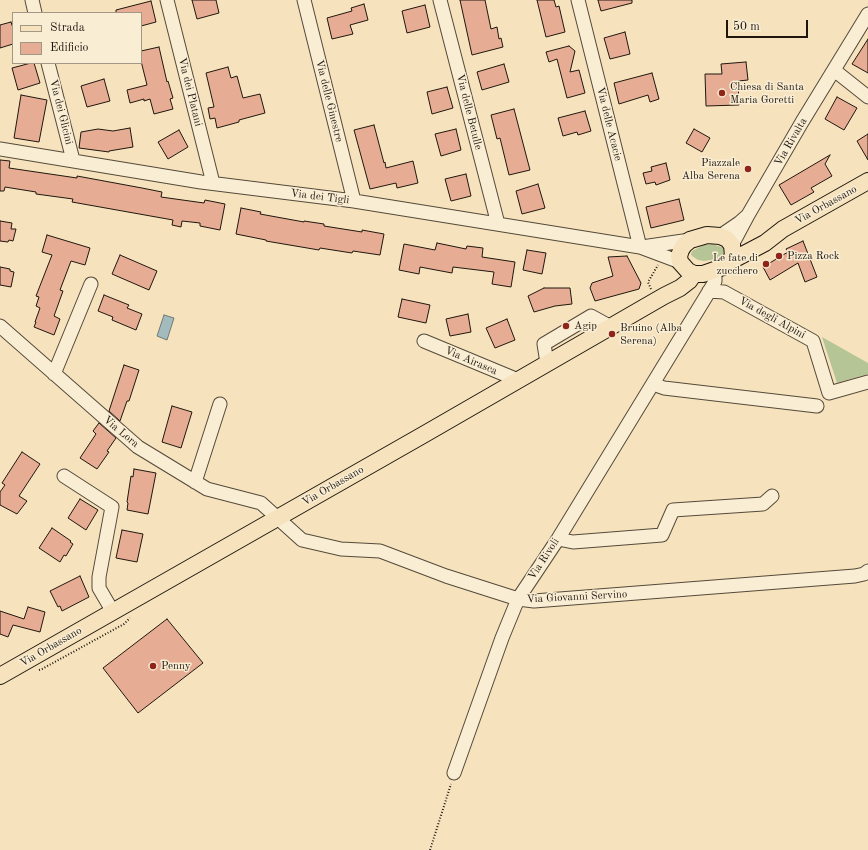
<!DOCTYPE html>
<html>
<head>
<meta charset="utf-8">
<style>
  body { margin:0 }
  #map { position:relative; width:868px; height:850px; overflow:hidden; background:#f6e3bd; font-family:"Old Standard TT",serif }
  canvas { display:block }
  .legend { position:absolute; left:12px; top:12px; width:130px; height:52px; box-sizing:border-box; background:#f9edd4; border:1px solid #a29785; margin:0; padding:5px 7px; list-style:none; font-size:12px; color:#1f170e }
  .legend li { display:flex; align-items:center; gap:8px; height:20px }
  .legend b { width:20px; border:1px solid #a29785 }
  .scale { position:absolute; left:726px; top:20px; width:82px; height:18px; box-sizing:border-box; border:2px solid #1f170e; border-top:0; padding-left:5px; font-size:12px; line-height:14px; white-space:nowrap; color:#1f170e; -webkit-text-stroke:3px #f9edd4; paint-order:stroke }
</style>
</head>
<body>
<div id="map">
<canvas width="868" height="850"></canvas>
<ul class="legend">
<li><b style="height:5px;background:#f6e3bd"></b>Strada</li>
<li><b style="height:11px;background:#e6ac94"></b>Edificio</li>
</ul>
<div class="scale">50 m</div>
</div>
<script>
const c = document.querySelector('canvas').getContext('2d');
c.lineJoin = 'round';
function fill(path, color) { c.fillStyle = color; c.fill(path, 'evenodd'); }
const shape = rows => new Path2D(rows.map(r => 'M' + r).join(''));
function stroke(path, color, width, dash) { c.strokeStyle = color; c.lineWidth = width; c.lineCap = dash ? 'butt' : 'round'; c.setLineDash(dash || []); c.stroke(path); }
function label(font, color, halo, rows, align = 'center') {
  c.font = font + ' "Old Standard TT",serif'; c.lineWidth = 3; c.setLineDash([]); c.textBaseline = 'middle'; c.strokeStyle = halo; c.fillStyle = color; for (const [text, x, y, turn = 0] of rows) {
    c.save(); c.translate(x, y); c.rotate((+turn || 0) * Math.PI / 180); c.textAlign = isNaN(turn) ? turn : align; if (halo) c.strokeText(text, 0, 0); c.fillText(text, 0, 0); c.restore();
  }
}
const green = shape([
  [712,244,724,248,725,252,724,255,717,259,704,261,698,260,692,256,691,254,692,251,704,245],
  [822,337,868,363,868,374,837,383]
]);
const water = shape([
  [164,315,174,318,167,340,157,336,164,315]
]);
const building = shape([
  [192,0,216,0,219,13,197,19,192,0],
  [460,0,485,0,491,29,497,27,499,39,501,38,503,47,472,55,460,0],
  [537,0,554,0,556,7,559,6,565,32,546,37,537,0],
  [598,0,632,0,632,3,601,11,598,0],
  [151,1,156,22,141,26,141,13,116,13,116,10,151,1],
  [364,4,368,20,350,25,353,34,332,39,327,18,352,11,351,8,364,4],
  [425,5,430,27,407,33,402,11,425,5],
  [11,22,13,28,13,44,0,48,0,25,11,22],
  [625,32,630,54,610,59,604,38,625,32],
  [868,39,868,73,852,64,868,39],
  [569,46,575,51,570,72,579,70,585,93,567,98,557,59,549,62,546,52,569,46],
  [159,47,167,82,168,81,173,98,170,99,173,109,154,114,150,99,144,101,144,99,130,103,127,90,147,85,141,61,141,51,159,47],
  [746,62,748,80,738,81,739,105,706,106,705,74,722,74,721,64,746,62],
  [31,63,34,63,40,83,18,90,12,68,31,63],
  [504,64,509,82,482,90,477,72,504,64],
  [228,67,231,78,237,76,243,98,260,94,265,113,239,120,239,122,217,128,215,118,210,119,208,108,214,107,206,73,228,67],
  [652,73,659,99,650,102,648,95,619,104,614,83,652,73],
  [104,79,110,101,87,107,81,86,104,79],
  [447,87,453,108,432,114,427,92,447,87],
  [21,95,47,100,39,142,14,138,21,95],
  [837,97,857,108,844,130,825,119,837,97],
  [514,109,530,170,509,175,500,138,497,139,491,115,514,109],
  [585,111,591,131,578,135,577,132,563,136,558,118,585,111],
  [374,125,384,163,385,162,386,168,413,161,418,183,397,188,396,183,370,189,354,130,374,125],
  [130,128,133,147,109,151,109,152,79,148,81,132,98,129,113,131,130,128],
  [456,129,461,150,441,156,435,134,456,129],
  [694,129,710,138,702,152,686,143,694,129],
  [179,130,188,147,168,159,158,142,179,130],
  [868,134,868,160,857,141,868,134],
  [830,155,825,164,832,176,811,188,814,192,791,205,779,185,830,155],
  [0,160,10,161,9,168,77,178,77,176,142,188,162,192,161,197,204,203,205,200,225,204,220,230,200,226,200,223,182,221,181,227,172,225,173,220,72,202,73,199,36,194,36,192,5,187,4,191,0,191,0,160],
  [666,163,670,180,656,185,655,182,646,184,643,173,652,171,651,167,666,163],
  [466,174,471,196,451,201,445,179,466,174],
  [538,184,545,208,522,214,516,191,538,184],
  [679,199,684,220,651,228,646,207,679,199],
  [241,208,261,212,260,214,304,222,304,221,324,224,324,226,362,232,362,230,384,234,380,255,353,251,352,253,320,248,319,250,266,241,266,240,236,234,241,208],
  [0,221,12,223,11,229,16,229,13,241,9,240,8,242,0,241,0,221],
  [47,235,90,248,85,265,71,261,60,290,63,291,54,316,60,319,54,335,34,327,36,322,35,322,40,308,36,306,39,297,36,296,52,255,42,252,47,235],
  [803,241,817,277,805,282,798,263,770,280,763,267,788,252,786,249,803,241],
  [437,243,466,249,467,246,483,248,482,257,515,262,511,287,492,284,494,272,453,267,452,273,420,267,419,274,399,270,404,244,435,250,437,243],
  [527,250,546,253,542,274,523,270,527,250],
  [120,255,157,271,149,290,112,274,120,255],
  [627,256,641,283,639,289,595,301,590,288,592,283,613,276,608,257,627,256],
  [0,267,10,269,10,271,14,272,11,287,0,285,0,267],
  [544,288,570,288,572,304,555,306,534,312,528,296,544,288],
  [104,295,129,305,127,308,142,314,136,330,112,320,113,317,98,311,104,295],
  [402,299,430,305,426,323,398,317,402,299],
  [468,314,471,332,450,336,446,319,468,314],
  [507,319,515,340,495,348,486,328,507,319],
  [124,365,139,370,129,401,127,401,120,421,109,411,124,365],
  [172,406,192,412,181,448,162,442,172,406],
  [99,423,116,438,107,451,109,452,97,469,80,458,96,434,93,431,99,423],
  [22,452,40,464,19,496,27,501,17,514,0,505,0,492,5,485,2,483,22,452],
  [134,469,156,473,148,514,127,510,128,503,127,502,131,476,133,477,134,469],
  [80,499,98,510,86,530,68,518,80,499],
  [52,528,71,541,70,542,73,544,66,556,64,555,60,562,39,548,52,528],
  [122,530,143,534,137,562,116,558,122,530],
  [80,576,89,597,62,611,60,606,58,607,50,591,80,576],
  [28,607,45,612,40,632,13,625,8,637,0,634,0,611,24,619,28,607],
  [167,619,203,663,138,713,103,668,167,619]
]);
const path = shape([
  [651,289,648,282,658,265],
  [39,670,42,669,124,624,130,618],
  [430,850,451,784]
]);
const minor = shape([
  [32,0,35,13],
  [167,0,213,183],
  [304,0,354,201],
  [440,0,498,224],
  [578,0,640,247],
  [48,63,73,160],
  [834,70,868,97],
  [0,149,201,182,354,201,640,247,680,262],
  [748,215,802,122,868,14],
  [720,236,739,223,748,215,732,245],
  [642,247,690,240],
  [709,291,724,292,813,341,829,393,868,382],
  [0,326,138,447,207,489,261,503,302,540,341,549,380,551,446,576,518,599,534,601,855,576,864,574,868,571],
  [424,341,518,380],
  [547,363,544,344,591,316,611,327],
  [54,374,91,284],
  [653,384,664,388,817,406],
  [64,476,112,507,99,577,99,588,113,612],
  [195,482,220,404],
  [558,539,573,542,662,535,673,510,763,504,772,496],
  [454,773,502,638,518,599,558,539,713,285,715,281,715,270]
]);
const major = shape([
  [707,235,720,236,727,239,732,245,733,256,729,262,723,267,703,274,694,274,688,271,680,262,679,256,681,250,684,245,690,240,707,235],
  [729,262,765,243,783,229,868,181],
  [0,676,423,435,664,296,680,288,689,281,694,274]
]);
const markers = [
  [722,93,4,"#8f2418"],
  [748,169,4,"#8f2418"],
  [779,256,4,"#8f2418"],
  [766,264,4,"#8f2418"],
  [566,326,4,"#8f2418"],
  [612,334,4,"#8f2418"],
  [153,666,4,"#8f2418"]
];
const poiNames = [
  ["Chiesa di Santa",730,87],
  ["Maria Goretti",730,100],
  ["Piazzale",740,163,"right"],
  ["Alba Serena",740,176,"right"],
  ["Pizza Rock",787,256],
  ["Le fate di",758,258,"right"],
  ["zucchero",758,271,"right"],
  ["Agip",574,326],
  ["Bruino (Alba",620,328],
  ["Serena)",620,341],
  ["Penny",161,666]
];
const streetNames = [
  ["Via dei Platani",190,92,76],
  ["Via delle Ginestre",329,101,76],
  ["Via dei Glicini",61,112,76],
  ["Via delle Betulle",469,112,76],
  ["Via delle Acacie",609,124,76],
  ["Via Rivalta",791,142,-60],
  ["Via dei Tigli",320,197,7],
  ["Via Orbassano",826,205,-29],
  ["Via degli Alpini",772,318,29],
  ["Via Airasca",471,361,23],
  ["Via Lora",121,432,40],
  ["Via Orbassano",333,486,-30],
  ["Via Rivoli",544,559,-57],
  ["Via Giovanni Servino",577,597,-3],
  ["Via Orbassano",51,647,-30]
];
fill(green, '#b6c596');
fill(water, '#a4bbbe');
stroke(water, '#6f7978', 1);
fill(building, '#e6ac94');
stroke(building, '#1f170e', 1);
stroke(minor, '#554a3a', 15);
stroke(major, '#1f170e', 18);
stroke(path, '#1f170e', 2, [1, 2]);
stroke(minor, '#f9edd4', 13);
stroke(major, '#f6e3bd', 16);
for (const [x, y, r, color] of markers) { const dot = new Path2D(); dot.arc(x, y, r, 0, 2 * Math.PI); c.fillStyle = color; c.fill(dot); stroke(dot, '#f9edd4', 1.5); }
label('11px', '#1f170e', '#f9edd4', poiNames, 'left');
label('11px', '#1f170e', '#f9edd4', streetNames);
</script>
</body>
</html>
